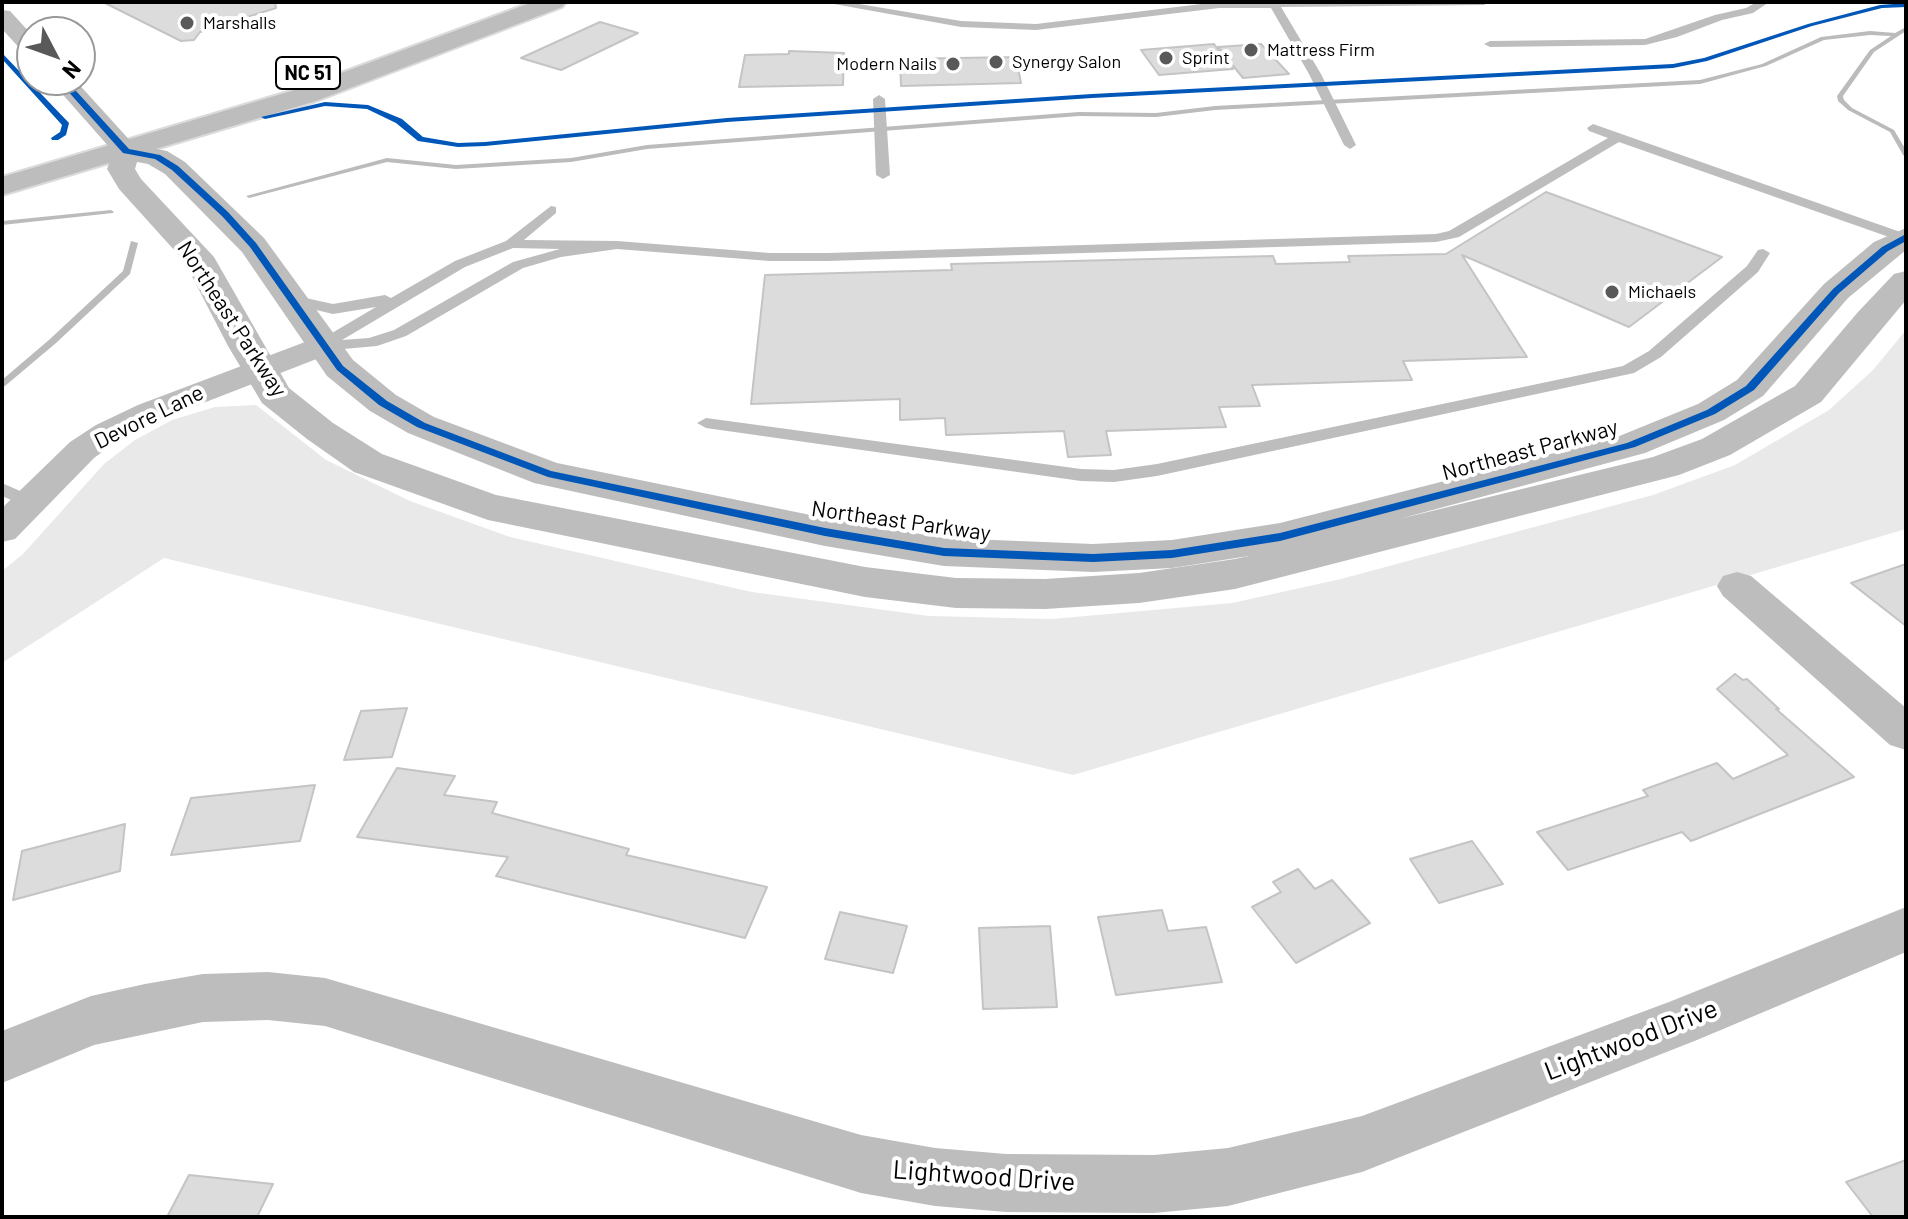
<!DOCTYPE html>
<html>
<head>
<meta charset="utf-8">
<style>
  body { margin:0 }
  #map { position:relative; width:1908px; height:1219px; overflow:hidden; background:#fff; font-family:Barlow,sans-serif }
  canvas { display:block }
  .frame { position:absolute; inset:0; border:4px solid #000; pointer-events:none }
  .north { position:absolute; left:16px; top:16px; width:80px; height:80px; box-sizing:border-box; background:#fff; border:2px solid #999; border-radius:50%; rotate:131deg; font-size:22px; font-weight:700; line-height:32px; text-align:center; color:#000 }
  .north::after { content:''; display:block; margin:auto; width:28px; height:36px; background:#595959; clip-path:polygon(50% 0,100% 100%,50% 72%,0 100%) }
</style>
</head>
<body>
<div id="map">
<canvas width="1908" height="1219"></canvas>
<div class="frame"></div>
<div class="north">N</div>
</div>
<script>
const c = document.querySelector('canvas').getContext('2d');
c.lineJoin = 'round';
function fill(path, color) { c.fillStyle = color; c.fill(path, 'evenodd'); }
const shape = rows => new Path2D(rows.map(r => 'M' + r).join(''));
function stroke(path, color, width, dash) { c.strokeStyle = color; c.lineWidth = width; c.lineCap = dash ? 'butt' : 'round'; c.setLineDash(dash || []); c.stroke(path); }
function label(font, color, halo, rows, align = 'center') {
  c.font = font + ' Barlow,sans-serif'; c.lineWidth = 8; c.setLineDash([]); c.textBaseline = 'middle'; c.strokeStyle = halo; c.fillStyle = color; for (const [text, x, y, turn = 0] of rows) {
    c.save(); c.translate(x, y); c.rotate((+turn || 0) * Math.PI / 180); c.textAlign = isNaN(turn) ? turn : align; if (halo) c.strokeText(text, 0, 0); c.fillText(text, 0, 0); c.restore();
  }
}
const green = shape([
  [1906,330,1906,529,1073,775,164,558,2,663,2,571,23,554,104,464,135,440,172,420,215,407,256,405,326,460,410,501,510,537,752,592,929,616,1052,619,1232,603,1341,579,1653,495,1735,465,1829,410,1873,370]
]);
const stream = shape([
  [1906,27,1906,31,1874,52,1843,96,1844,100,1852,108,1894,130,1906,150,1906,157,1903,155,1890,132,1848,110,1838,101,1837,96,1870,50,1891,36,1870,35,1824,40,1766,66,1700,84,1215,110,1156,117,1079,116,647,149,571,162,456,169,387,162,249,198,246,196,387,158,456,165,571,158,647,145,1079,112,1156,113,1215,106,1700,80,1762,64,1821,37,1870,31,1895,33,1906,27],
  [111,210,114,212,113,213,2,225,2,221,111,210],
  [131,241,138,243,130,274,56,343,5,386,2,386,2,380,50,339,123,271,131,241]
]);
const building = shape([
  [103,2,275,2,276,8,200,32,194,40,181,41,103,2],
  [600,22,638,33,561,70,521,58,600,22],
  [1214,44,1233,69,1159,75,1141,50,1214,44],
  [1261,44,1289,74,1243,78,1218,47,1261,44],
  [789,51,844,53,843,85,739,87,745,55,789,54,789,51],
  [1016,57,1021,83,901,86,900,59,1016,57],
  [1546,192,1722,257,1629,327,1462,255,1527,357,1403,361,1412,380,1252,385,1260,406,1219,407,1226,427,1106,431,1111,455,1068,457,1064,431,946,435,945,418,900,420,900,399,751,404,765,275,952,270,951,264,1273,256,1276,264,1350,262,1348,256,1446,254,1546,192],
  [1906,564,1906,626,1851,583,1906,564],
  [1735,674,1743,680,1747,679,1779,709,1776,709,1854,777,1691,841,1682,832,1568,870,1537,832,1648,796,1643,790,1717,763,1733,779,1788,755,1717,689,1735,674],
  [407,708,392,757,344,760,361,711,407,708],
  [397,768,455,776,444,795,497,802,492,813,629,849,626,855,767,887,745,938,496,876,508,857,357,837,397,768],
  [315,785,300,841,171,855,191,798,315,785],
  [125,824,120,871,13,900,22,851,125,824],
  [1472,841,1503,884,1439,903,1410,859,1472,841],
  [1298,869,1315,889,1332,880,1370,923,1296,963,1252,907,1281,892,1273,882,1298,869],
  [1162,910,1168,931,1206,927,1222,982,1116,995,1098,917,1162,910],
  [840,912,907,926,893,973,825,959,840,912],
  [1050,926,1057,1007,983,1009,979,928,1050,926],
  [1906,1160,1906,1217,1873,1217,1846,1182,1906,1160],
  [189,1175,273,1184,257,1217,167,1217,189,1175]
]);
const service = shape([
  [823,2,847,2,961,21,1036,24,1218,2,1489,2,1484,5,1281,7,1321,74,1356,145,1350,149,1344,145,1309,74,1271,8,1219,8,1036,30,961,27,823,2],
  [1757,2,1769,2,1753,13,1722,20,1677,37,1645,45,1490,47,1484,44,1490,41,1645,39,1715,15,1746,8,1757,2],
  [879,95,885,99,890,175,883,179,876,175,873,99,879,95],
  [1593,124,1906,234,1906,243,1619,142,1459,237,1436,242,828,261,770,261,617,249,561,257,523,268,406,336,377,346,321,351,315,349,315,343,376,307,333,314,287,303,284,300,292,295,333,304,385,295,391,298,455,261,506,241,551,206,556,207,556,213,524,240,617,241,770,253,828,253,1436,234,1449,231,1608,138,1589,131,1587,128,1593,124],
  [513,248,560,249,513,262,394,330,369,338,342,340,465,267,513,248],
  [1763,249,1770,253,1758,272,1661,357,1634,373,1157,476,1114,482,1081,481,706,428,697,423,706,418,1081,469,1114,470,1157,464,1623,366,1649,351,1747,266,1758,250,1763,249],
  [2,483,36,498,39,502,30,508,2,496,2,483]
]);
const minor = shape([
  [2,10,10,11,32,35,32,55,24,53,2,29,2,10],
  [50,80,75,80,135,146,139,151,135,156,117,156,50,80],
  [321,336,332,339,337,346,332,353,162,419,120,439,94,458,15,539,2,542,2,508,70,442,96,425,138,405,321,336],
  [1737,572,1751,576,1906,708,1906,750,1890,745,1723,596,1717,586,1723,576,1737,572],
  [1906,907,1906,952,1697,1040,1362,1172,1228,1206,1154,1213,1006,1212,935,1206,861,1193,325,1026,268,1020,203,1022,94,1045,2,1083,2,1031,91,996,145,984,203,974,268,972,325,978,861,1135,935,1148,1006,1154,1154,1155,1228,1148,1362,1116,1669,1002,1906,907]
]);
const tertiary = shape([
  [126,143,167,151,185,162,264,238,353,360,396,395,434,417,557,463,825,518,944,538,1093,544,1172,540,1280,523,1617,437,1698,404,1737,380,1824,284,1874,242,1906,228,1906,250,1848,298,1763,396,1724,420,1645,453,1399,519,1653,457,1702,439,1795,386,1858,312,1894,274,1906,271,1906,300,1821,402,1730,455,1679,475,1235,589,1139,603,1045,609,956,608,865,597,488,520,354,472,307,439,262,403,228,346,184,261,119,189,107,169,116,145,126,143],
  [137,162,148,164,165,174,242,252,327,376,370,411,408,433,534,483,825,546,944,566,1093,572,1172,568,1249,556,1235,559,1139,573,1045,579,956,578,865,567,496,495,382,454,333,423,289,388,214,257,141,179,135,169,137,162]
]);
const primary = shape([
  [533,2,566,2,562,7,316,101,2,195,2,177,298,89,533,2]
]);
const cycleway = shape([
  [1906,3,1906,7,1882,8,1812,26,1707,61,1673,68,1092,98,727,122,485,146,458,147,418,141,396,123,367,109,325,106,265,119,261,117,325,102,368,105,402,119,423,137,458,143,485,142,727,118,1092,94,1673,64,1704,58,1808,24,1880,5,1906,3],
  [2,53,69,123,66,135,58,140,52,140,51,138,60,132,62,125,2,59,2,53],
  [58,80,66,80,129,149,160,155,178,166,228,212,256,243,343,366,387,401,425,423,551,471,825,528,944,548,1093,554,1172,550,1280,533,1627,443,1707,410,1746,386,1833,289,1882,247,1906,234,1906,241,1888,251,1839,293,1754,390,1715,414,1635,447,1280,541,1172,558,1093,562,944,556,825,536,548,477,417,427,379,405,337,370,250,247,222,216,172,170,155,159,123,153,58,80]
]);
const markers = [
  [187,23,8,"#595959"],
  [1251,50,8,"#595959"],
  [1166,58,8,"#595959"],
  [996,62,8,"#595959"],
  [953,64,8,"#595959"],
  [1612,292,8,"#595959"]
];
const farPoinames = [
  ["Marshalls",203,23],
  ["Mattress Firm",1267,50],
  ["Sprint",1182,58],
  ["Synergy Salon",1012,62],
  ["Modern Nails",937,64,"right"],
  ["Michaels",1628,292]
];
const shields = [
  [308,73,64]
];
const shieldNames = [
  ["NC 51",308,73]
];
const streetNames = [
  ["Northeast Parkway",232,319,57],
  ["Devore Lane",149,417,-26],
  ["Northeast Parkway",1530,450,-15],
  ["Northeast Parkway",901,521,8]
];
const nearStreetnames = [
  ["Lightwood Drive",1631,1040,-21],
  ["Lightwood Drive",984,1176,4]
];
fill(green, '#e9e9e9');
fill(stream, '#bbb');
fill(building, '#dcdcdc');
stroke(building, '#c4c4c4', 2);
stroke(primary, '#dbdbdb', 4);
fill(service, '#bdbdbd');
fill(minor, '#bdbdbd');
fill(tertiary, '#bdbdbd');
fill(primary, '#bdbdbd');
fill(cycleway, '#0057b8');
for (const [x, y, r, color] of markers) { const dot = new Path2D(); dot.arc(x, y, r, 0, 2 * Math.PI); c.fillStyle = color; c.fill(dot); stroke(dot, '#fff', 3); }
label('18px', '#000', '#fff', farPoinames, 'left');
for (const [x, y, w] of shields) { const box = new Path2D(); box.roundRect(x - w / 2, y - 16, w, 32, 6); c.fillStyle = '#fff'; c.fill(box); stroke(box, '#000', 2); }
label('bold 20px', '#000', null, shieldNames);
label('22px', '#000', '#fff', streetNames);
label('26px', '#000', '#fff', nearStreetnames);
</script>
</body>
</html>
